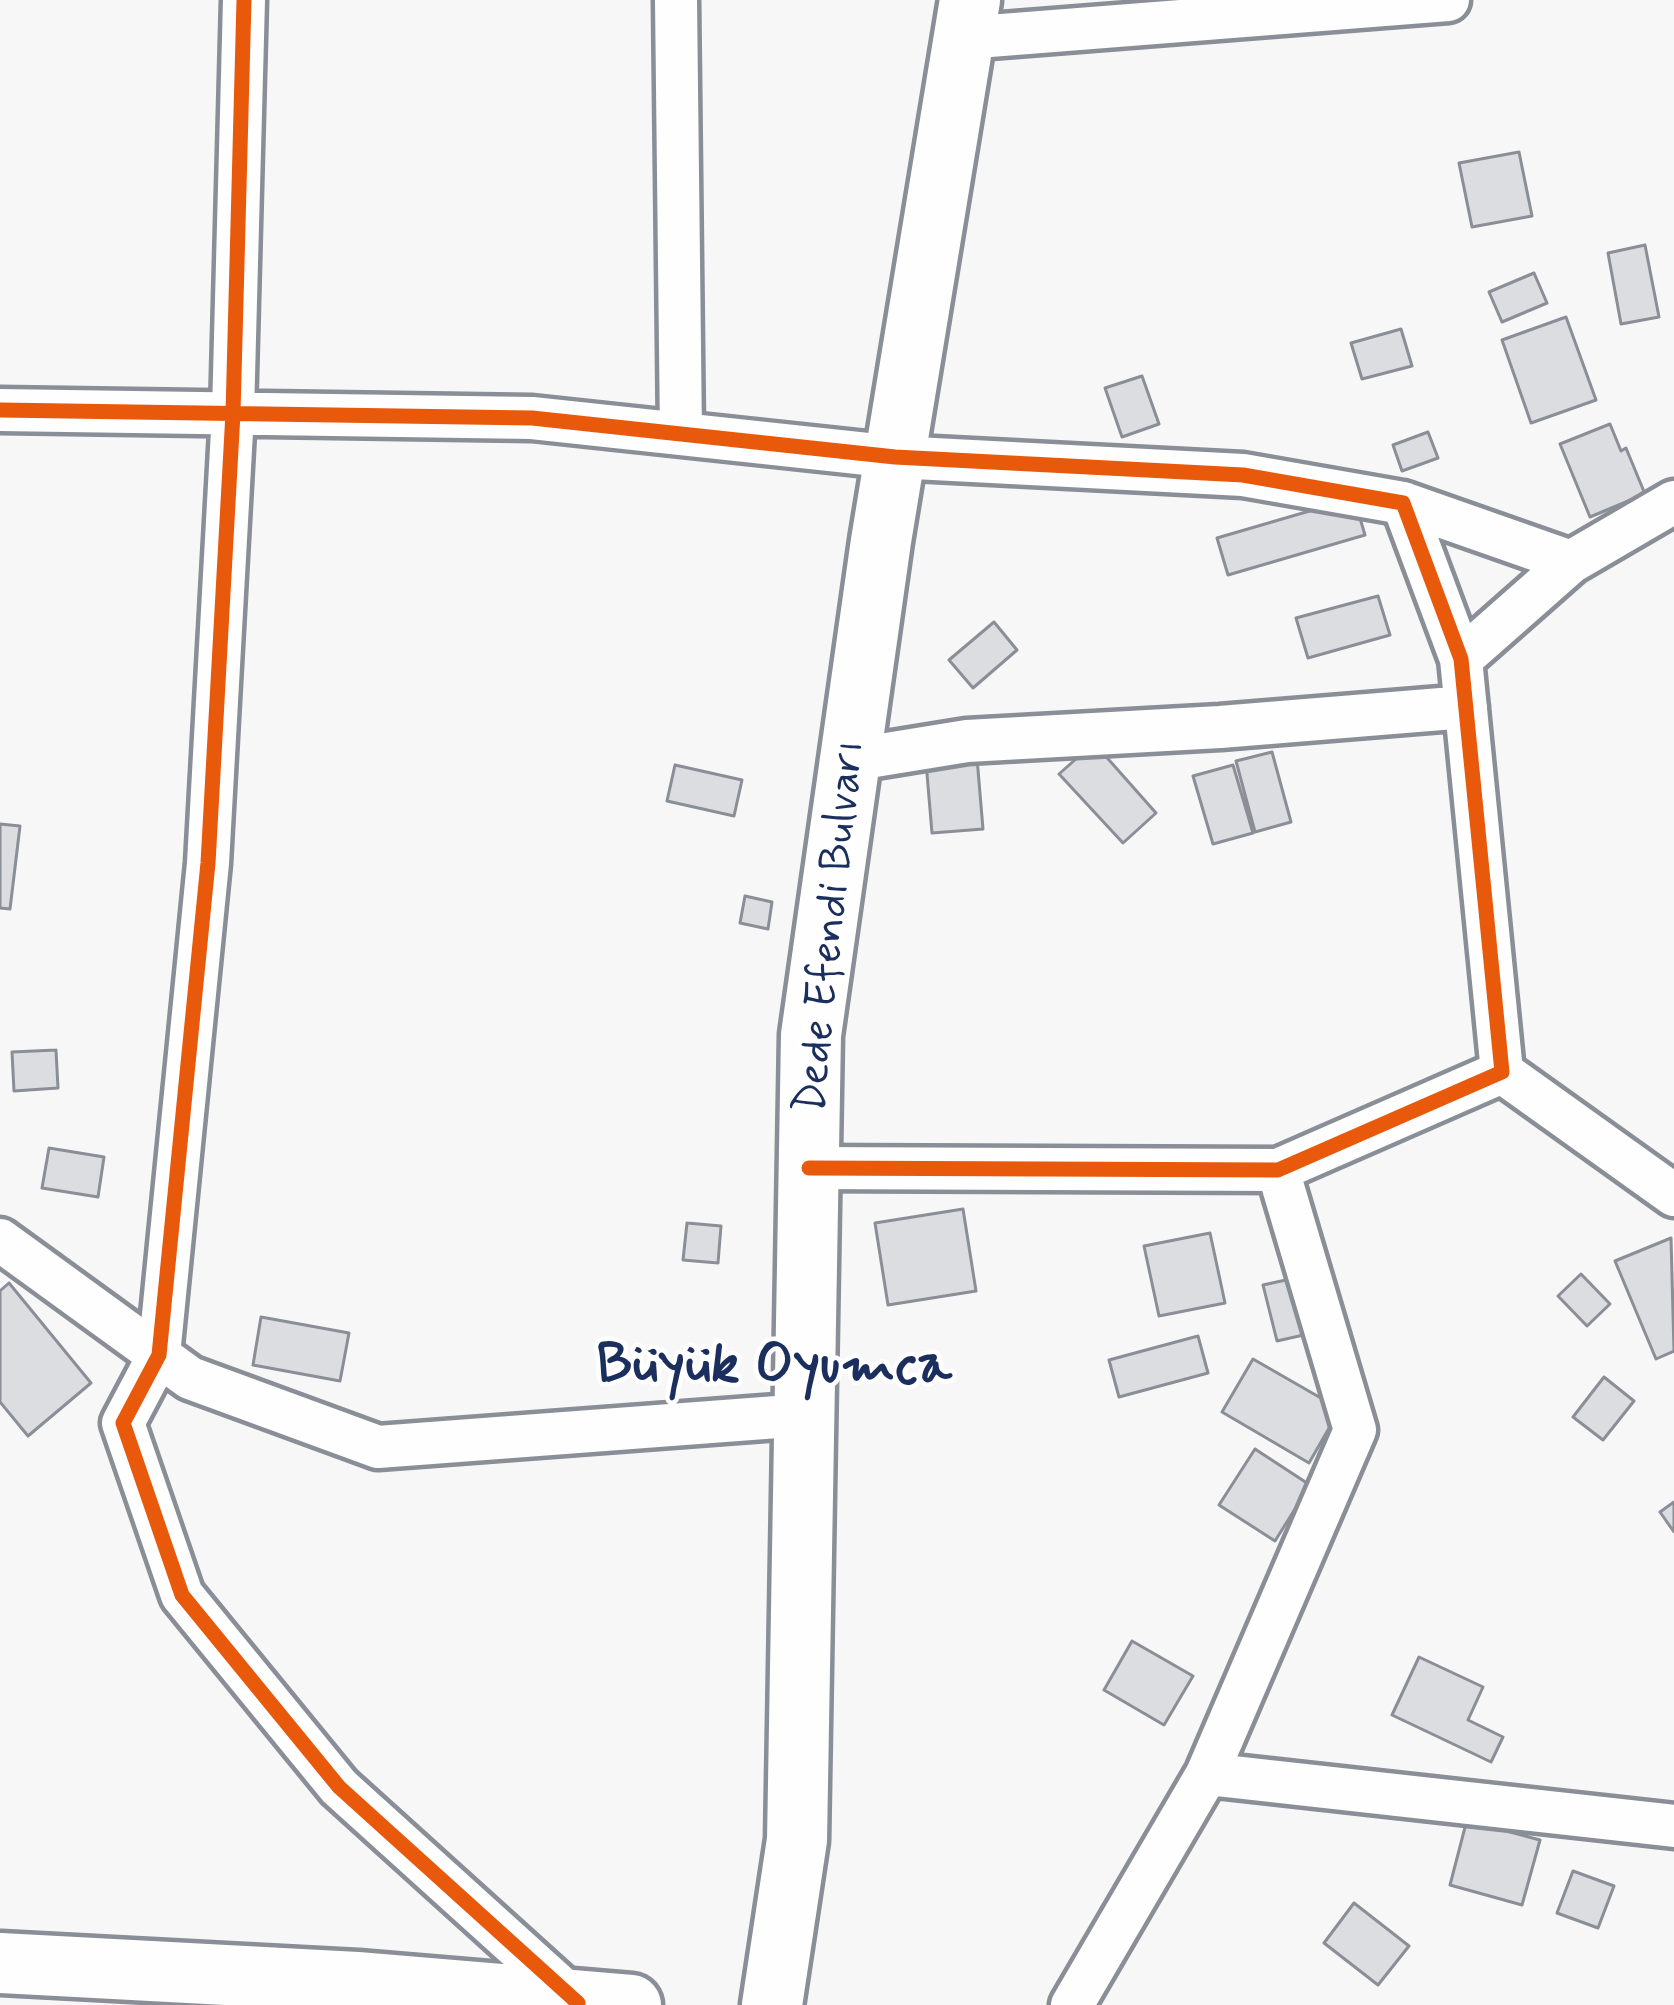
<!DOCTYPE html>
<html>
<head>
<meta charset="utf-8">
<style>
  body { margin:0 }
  canvas { display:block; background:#f7f7f8 }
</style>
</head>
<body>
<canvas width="1674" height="2005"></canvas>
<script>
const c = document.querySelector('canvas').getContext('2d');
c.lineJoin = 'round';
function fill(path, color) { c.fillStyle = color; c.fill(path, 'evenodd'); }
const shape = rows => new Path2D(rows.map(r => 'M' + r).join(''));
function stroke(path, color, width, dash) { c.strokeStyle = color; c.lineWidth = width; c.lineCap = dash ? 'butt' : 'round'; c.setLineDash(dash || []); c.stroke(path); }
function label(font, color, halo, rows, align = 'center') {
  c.font = font + ' Mynerve,sans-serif'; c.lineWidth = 9; c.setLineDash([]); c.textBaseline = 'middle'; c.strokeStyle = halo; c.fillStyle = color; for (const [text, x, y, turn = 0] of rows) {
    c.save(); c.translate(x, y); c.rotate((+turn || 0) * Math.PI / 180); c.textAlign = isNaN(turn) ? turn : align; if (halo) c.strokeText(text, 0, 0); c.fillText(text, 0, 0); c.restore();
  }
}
const building = shape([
  [1519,152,1532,216,1472,227,1459,163,1519,152],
  [1645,245,1659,317,1621,324,1608,253,1645,245],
  [1534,273,1547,303,1502,322,1489,292,1534,273],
  [1566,317,1596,400,1531,423,1502,340,1566,317],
  [1401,329,1412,366,1362,379,1351,343,1401,329],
  [1142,376,1159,424,1122,437,1105,388,1142,376],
  [1610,424,1621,451,1626,448,1645,494,1590,517,1560,444,1610,424],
  [1428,432,1438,458,1402,471,1393,445,1428,432],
  [1354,498,1365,535,1228,575,1217,538,1354,498],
  [1378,596,1390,635,1308,658,1296,618,1378,596],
  [994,622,1017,650,973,688,949,660,994,622],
  [1094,743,1156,813,1123,843,1059,774,1094,743],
  [1272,752,1291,822,1255,832,1236,761,1272,752],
  [977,758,983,829,932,833,926,762,977,758],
  [675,765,742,780,734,816,667,801,675,765],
  [1233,765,1253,833,1213,844,1193,776,1233,765],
  [0,824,20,826,10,909,0,908,0,824],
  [745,896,772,902,768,929,740,923,745,896],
  [56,1050,58,1088,14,1091,12,1052,56,1050],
  [49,1148,104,1157,98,1197,42,1188,49,1148],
  [963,1209,976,1291,888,1305,875,1223,963,1209],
  [687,1223,721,1226,718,1263,683,1260,687,1223],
  [1210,1233,1225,1303,1159,1316,1144,1246,1210,1233],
  [1671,1238,1674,1351,1656,1359,1615,1261,1671,1238],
  [1581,1274,1610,1304,1587,1326,1558,1296,1581,1274],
  [1295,1278,1308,1334,1277,1341,1263,1285,1295,1278],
  [9,1283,91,1383,28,1436,0,1402,0,1291,9,1283],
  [261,1317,349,1333,340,1381,253,1365,261,1317],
  [1198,1336,1208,1373,1119,1397,1109,1360,1198,1336],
  [1253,1359,1340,1409,1309,1463,1222,1412,1253,1359],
  [1604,1377,1634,1401,1603,1440,1573,1417,1604,1377],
  [1255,1449,1310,1485,1275,1541,1219,1505,1255,1449],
  [1674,1502,1674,1532,1660,1512,1674,1502],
  [1132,1641,1193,1676,1164,1725,1104,1690,1132,1641],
  [1419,1657,1483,1687,1468,1720,1503,1737,1491,1762,1392,1715,1419,1657],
  [1469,1812,1502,1821,1499,1829,1540,1840,1522,1905,1450,1885,1469,1812],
  [1573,1871,1614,1886,1598,1928,1557,1913,1573,1871],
  [1354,1903,1409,1946,1378,1985,1324,1943,1354,1903]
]);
const street = shape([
  [244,0,233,413,208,863,159,1355,123,1423,182,1595,339,1787,578,2003],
  [676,0,681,434],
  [964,38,1448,0],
  [0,410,532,418,895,457,1243,475,1403,503,1461,659,1502,1072,1278,1170,809,1168],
  [1403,503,1571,562],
  [1461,659,1571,562,1674,502],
  [850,760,967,741,1220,727,1466,707],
  [1502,1072,1674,1195],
  [0,1240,190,1378,378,1447,804,1415],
  [1207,1774,1674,1826],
  [1072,2005,1207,1774,1355,1430,1278,1170]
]);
const secondary = shape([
  [0,1963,357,1982,631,2005],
  [772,2005,797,1840,811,1035,881,541,970,0]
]);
const cycleway = shape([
  [244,0,233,413,208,863,159,1355,123,1423,182,1595,339,1787,578,2003],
  [0,410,532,418,895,457,1243,475,1403,503,1461,659,1502,1072,1278,1170,809,1168]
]);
const streetNames = [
  ["Dede Efendi Bulvarı",833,927,-84]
];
const districtNames = [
  ["Büyük Oyumca",774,1369]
];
fill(building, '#dcdde0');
stroke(building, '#8a8e97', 3);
stroke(street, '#8a8e97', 51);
stroke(secondary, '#8a8e97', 69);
stroke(street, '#fefefe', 42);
stroke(secondary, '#fefefe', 60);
stroke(cycleway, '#e8590c', 15);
label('45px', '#1b2f5e', '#fff', streetNames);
label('bold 57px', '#1b2f5e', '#fff', districtNames);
</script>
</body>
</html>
